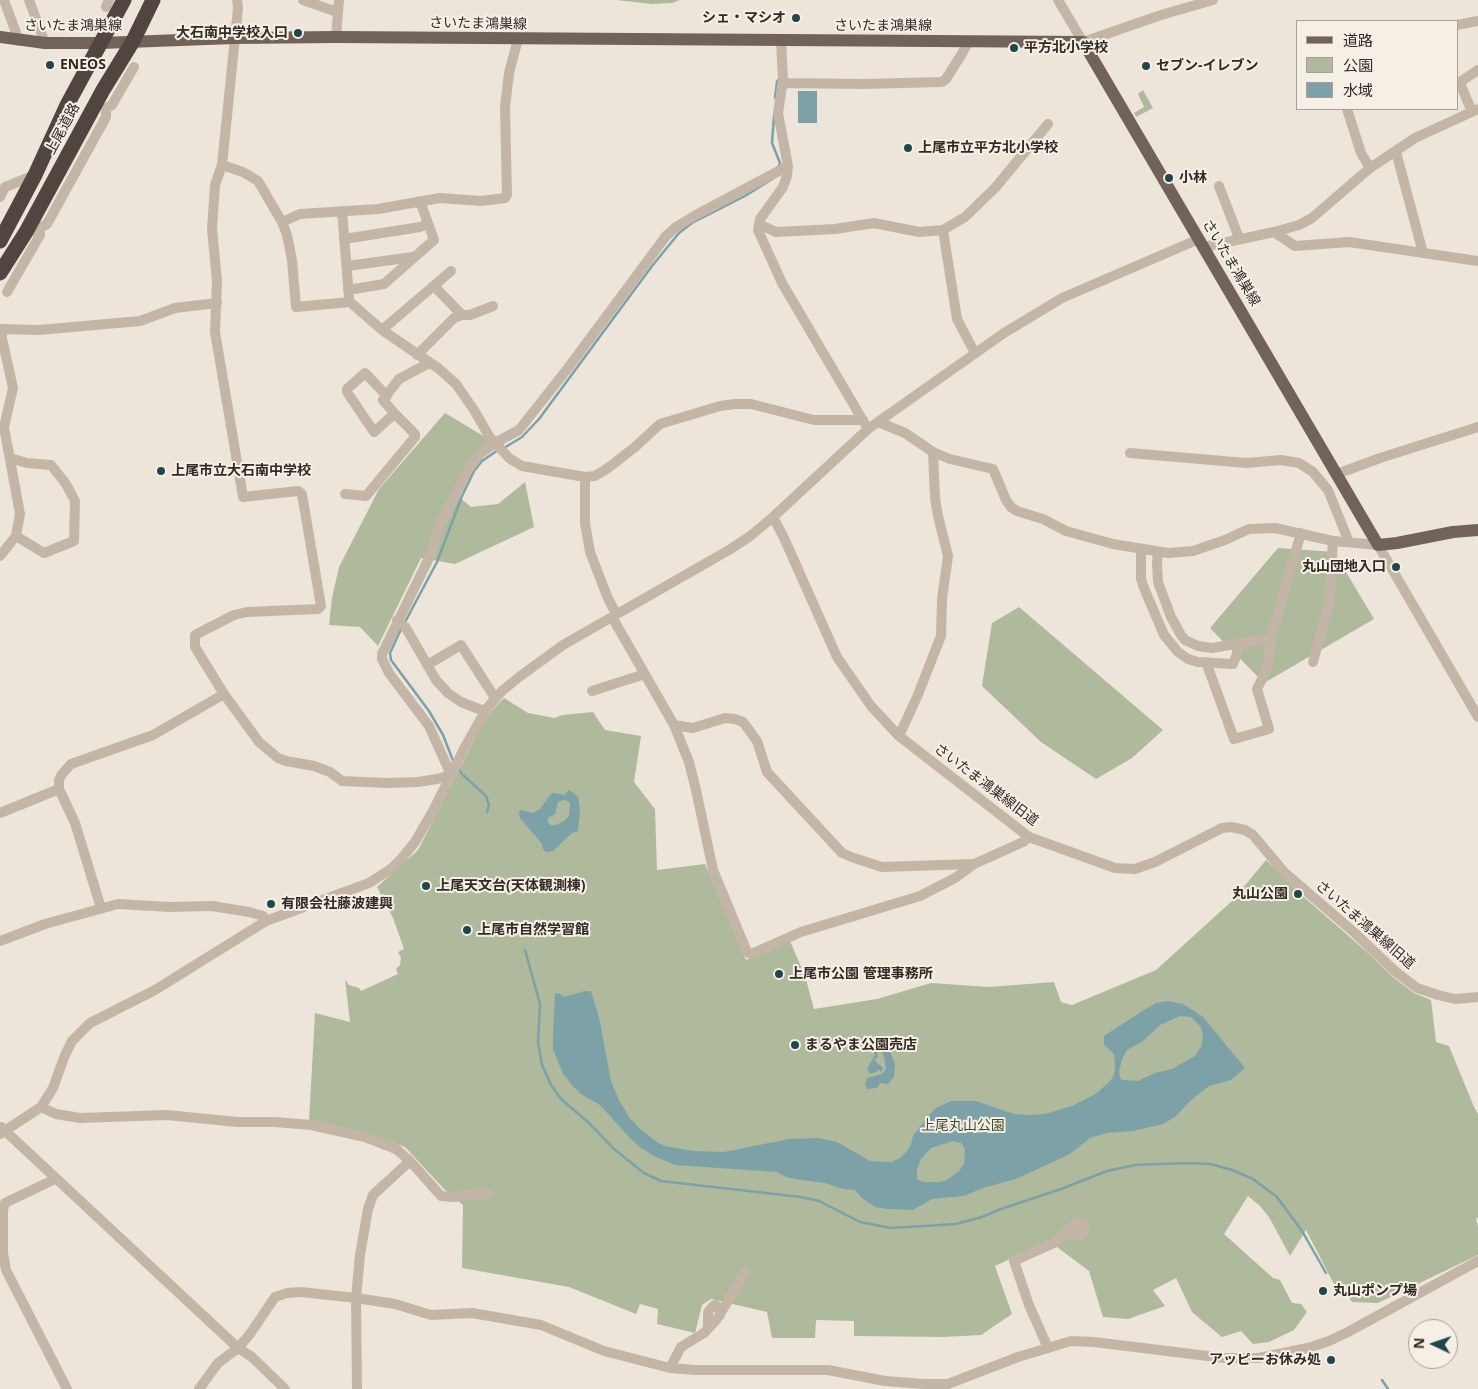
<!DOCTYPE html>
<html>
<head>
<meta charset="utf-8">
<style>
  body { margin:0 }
  #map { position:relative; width:1478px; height:1389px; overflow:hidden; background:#ede5d9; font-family:"Open Sans","Noto Sans JP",sans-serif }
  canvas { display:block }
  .legend { position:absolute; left:1296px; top:20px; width:162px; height:90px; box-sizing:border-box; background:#f6efe5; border:1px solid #a7a099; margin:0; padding:6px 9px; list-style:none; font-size:15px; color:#312a26 }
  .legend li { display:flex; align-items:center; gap:10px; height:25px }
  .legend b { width:25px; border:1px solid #a7a099 }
  .north { position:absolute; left:1408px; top:1319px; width:50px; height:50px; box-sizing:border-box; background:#f6efe5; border:1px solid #a7a099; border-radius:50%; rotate:273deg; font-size:14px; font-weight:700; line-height:20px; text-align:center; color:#312a26 }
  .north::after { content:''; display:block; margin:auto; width:18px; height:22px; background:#21474d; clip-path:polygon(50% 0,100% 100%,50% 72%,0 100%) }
</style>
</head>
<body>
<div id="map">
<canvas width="1478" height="1389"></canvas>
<ul class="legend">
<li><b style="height:6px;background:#716359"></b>道路</li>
<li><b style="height:14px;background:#aeba9b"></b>公園</li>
<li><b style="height:14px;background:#7ca2a7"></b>水域</li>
</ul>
<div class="north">N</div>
</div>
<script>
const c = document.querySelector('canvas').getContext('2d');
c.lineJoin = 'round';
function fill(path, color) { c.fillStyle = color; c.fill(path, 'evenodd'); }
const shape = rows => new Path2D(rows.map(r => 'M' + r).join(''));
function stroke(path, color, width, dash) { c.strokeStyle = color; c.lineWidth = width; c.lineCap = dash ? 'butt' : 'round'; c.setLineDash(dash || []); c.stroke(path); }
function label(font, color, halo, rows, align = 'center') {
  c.font = font + ' "Open Sans","Noto Sans JP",sans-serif'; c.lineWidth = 4; c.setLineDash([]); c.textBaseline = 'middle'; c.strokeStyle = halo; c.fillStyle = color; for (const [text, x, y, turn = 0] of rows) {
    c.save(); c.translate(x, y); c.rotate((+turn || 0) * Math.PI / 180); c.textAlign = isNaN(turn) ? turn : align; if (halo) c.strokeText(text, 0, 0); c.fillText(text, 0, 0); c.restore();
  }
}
const green = shape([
  [616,0,680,0,672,3,652,4],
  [1143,90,1153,108,1136,117,1134,113,1144,107,1138,94],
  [445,413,490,440,452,491,471,507,498,504,525,482,534,527,455,564,421,558,378,646,360,627,329,625,332,598,339,567,379,489],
  [1278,548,1334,552,1374,619,1264,683,1210,628],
  [1019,607,1163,730,1132,758,1096,779,1041,742,982,686,992,623],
  [504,698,528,713,554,718,563,715,593,712,605,730,641,736,634,782,655,809,657,870,705,864,746,960,790,941,805,976,814,1009,877,999,931,983,989,987,1054,982,1061,1002,1072,1005,1156,970,1232,901,1266,860,1305,898,1367,952,1393,977,1414,993,1431,1000,1436,1042,1449,1046,1474,1107,1478,1114,1478,1218,1476,1219,1478,1226,1478,1255,1378,1303,1352,1302,1342,1287,1336,1288,1306,1230,1290,1256,1269,1217,1260,1206,1248,1196,1224,1234,1273,1278,1280,1280,1292,1303,1301,1304,1307,1312,1294,1330,1269,1342,1253,1344,1241,1331,1222,1337,1205,1323,1192,1312,1176,1278,1153,1290,1165,1306,1128,1319,1103,1317,1089,1271,1049,1241,995,1266,1012,1314,981,1335,944,1337,854,1336,854,1321,816,1320,815,1338,772,1338,767,1312,711,1299,702,1305,695,1333,657,1324,658,1309,640,1304,636,1314,569,1287,462,1268,463,1205,444,1189,405,1147,360,1131,309,1121,315,1013,350,1022,345,980,349,985,359,988,361,991,398,974,396,969,400,965,401,958,398,952,404,949,393,918,377,887,418,850,480,729,492,710]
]);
const water = shape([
  [798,91,817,91,817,123,798,123],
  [569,790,578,797,579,801,580,813,578,831,572,833,553,851,546,852,543,849,542,844,520,818,519,812,520,810,533,813,540,809,550,795,553,793,565,795],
  [563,800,568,801,570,803,569,816,564,821,556,825,551,825,548,823,548,818,555,814,558,802],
  [585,991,591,991,599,1017,611,1081,619,1100,629,1117,639,1128,657,1142,665,1146,693,1151,724,1152,789,1139,818,1138,837,1142,870,1161,891,1162,900,1158,907,1151,911,1144,913,1136,929,1115,936,1108,951,1101,976,1101,1014,1114,1028,1115,1045,1114,1072,1106,1097,1093,1111,1080,1114,1075,1115,1068,1114,1054,1104,1045,1104,1036,1147,1008,1156,1003,1168,1001,1183,1004,1203,1017,1245,1068,1231,1080,1209,1086,1190,1101,1176,1116,1163,1124,1133,1131,1107,1133,1090,1138,1070,1154,1016,1179,983,1188,964,1196,932,1199,913,1210,888,1209,875,1207,862,1198,855,1190,843,1189,825,1183,795,1179,786,1177,777,1172,675,1165,654,1156,641,1148,630,1138,600,1105,581,1094,572,1085,563,1074,553,1049,553,1036,555,994,559,993,564,997],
  [1180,1016,1191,1017,1201,1027,1203,1037,1201,1047,1195,1056,1172,1069,1155,1073,1138,1081,1122,1080,1120,1078,1119,1072,1122,1059,1127,1050,1143,1041,1160,1025],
  [953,1141,961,1143,965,1149,964,1164,959,1171,947,1180,940,1182,924,1182,917,1180,917,1170,921,1159,931,1148],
  [883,1039,888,1040,888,1047,895,1064,894,1077,888,1084,880,1083,877,1088,867,1089,865,1085,867,1078,882,1074,886,1069,884,1057,881,1050,877,1052,878,1057,875,1059,875,1061,883,1068,881,1072,878,1069,878,1071,870,1074,867,1069,875,1055,871,1046,871,1042,873,1040]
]);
const stream = shape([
  [775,98,777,82,779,79],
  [774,116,772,143,780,163,778,168],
  [504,448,522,437,539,419,652,266,679,233,692,223,745,196,774,178],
  [405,622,437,562,462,496,474,471,482,461,498,450],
  [402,627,390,653,391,660,429,711,443,735,454,763],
  [458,769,463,775,486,796,489,805,487,812],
  [525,950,540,1004,538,1042,542,1065,551,1085,561,1099,589,1123,614,1149,644,1173,661,1181,801,1197,819,1201,860,1222,891,1228,956,1224,982,1217,1001,1209,1061,1189,1107,1171,1135,1165,1185,1163,1211,1164,1232,1170,1253,1179,1277,1197,1302,1231,1326,1273],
  [1382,1380,1388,1389]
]);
const minor = shape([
  [4,0,19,41],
  [29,0,45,43],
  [237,0,238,8,222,165,215,185,212,229,217,281,215,332,243,497,298,491,302,494,321,606,318,609,247,612,234,615,195,635,195,647,224,694,259,742,278,758,286,761,314,766,330,772,342,781,386,783,418,782,437,779,451,775],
  [303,0,337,12],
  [1058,0,1083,42,1161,15,1213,0],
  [106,7,109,0],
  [1457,25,1478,21],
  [336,37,339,0],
  [781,40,783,80,778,113,788,166,787,176,783,187,760,219,758,230,782,283,865,424],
  [783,83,863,84,942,82,946,79,963,52,968,42],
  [1460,83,1472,112],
  [1457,84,1478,70],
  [1347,109,1361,153,1370,168],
  [1396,152,1423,253],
  [222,165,243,172,258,181,282,222,287,235,292,260,296,307,350,302,382,330,438,368,456,384,474,410,489,436,509,458,522,466,585,477,595,476,608,468,635,447,660,424,720,406,735,404,751,404,814,420,863,420],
  [1219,186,1239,238],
  [0,197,5,187,35,175],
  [342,211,349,297],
  [282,222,300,214,378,209,440,198,481,201,505,198,507,195,505,107,509,73,518,39],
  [759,224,776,232,835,229,874,223,919,232,943,230,965,217,995,188,1048,124],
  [943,230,957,319,975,353],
  [26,232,36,230,47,224,106,117,106,108,112,105,134,67],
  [1274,232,1295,246,1349,242,1478,261],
  [344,239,420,227,427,224],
  [1204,247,1274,232,1299,225,1312,218,1370,168,1415,138,1478,109],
  [347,266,413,257],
  [434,286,462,315],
  [348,290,384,284,434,240,420,201],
  [7,292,40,235,39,228],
  [0,329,39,330,140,321,175,308,217,303],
  [382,330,451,271],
  [417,355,454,318,462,315,470,315,493,306],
  [387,396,365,373,347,389,347,392,374,432,393,415,394,413,383,400,399,379,429,363],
  [878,422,905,433,933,452,950,459,993,469,1006,500,1011,507,1017,511,1043,519,1066,531,1113,544,1168,553,1193,551,1225,540,1249,529,1275,528,1333,541,1378,545,1478,717],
  [1130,453,1246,463,1281,460,1299,463,1313,472,1328,490,1349,542],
  [10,458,27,463,51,465,66,484,75,501,74,541,44,553,16,536],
  [1337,474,1380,458,1478,427],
  [585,477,585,523,590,552,607,596,616,614],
  [345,494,366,496,415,437,415,434,394,413],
  [773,517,784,538,837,657,871,706,899,736,1029,837,1115,868,1135,869,1155,862,1222,828,1231,827,1245,830,1253,835,1284,872,1356,934,1396,972,1417,988,1438,995,1455,999,1478,997],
  [1141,549,1141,579,1144,588,1164,635,1178,652,1188,659,1198,662,1233,664,1241,643],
  [1158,552,1157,563,1158,582,1171,617,1181,635,1185,640,1198,646,1212,648,1271,638],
  [0,556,16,536,20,514,4,427,13,388,2,338,2,329],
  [612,617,674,725,689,762,696,790,713,870,747,952,751,954,801,932,920,896,955,878,974,864,1023,842,1029,837],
  [397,620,406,628,436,680,448,693,461,702,484,711],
  [1206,662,1234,739,1269,729,1257,689,1267,669,1271,638,1301,533],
  [1313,662,1329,603,1333,541],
  [427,665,461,645,495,698],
  [592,691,645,674],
  [674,725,693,728,725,718,735,719,743,722,757,741,767,772,842,853,854,858,882,867,973,864],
  [899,736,917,697,941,636,942,599,948,556,938,516,935,498,933,452],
  [451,775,429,726,389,673,382,659,382,654,431,554,439,527,469,468,480,454,495,443,519,430,568,368,666,236,676,227,696,215,788,166],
  [0,813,59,789],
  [101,908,75,823,59,789,59,780,62,774,71,764,153,735,224,694],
  [0,941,45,924,118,904,169,907,212,906,249,912,263,916,266,921],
  [41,1107,56,1114,80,1118,167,1115,237,1122,275,1122,311,1125,365,1137,396,1149,410,1161,441,1196,453,1197,472,1194,489,1194],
  [1,1127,238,1348,252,1357,285,1389],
  [0,1134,41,1107,53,1088,65,1055,72,1041,90,1023,155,990,266,921,369,883,391,869,402,858,415,842,434,809,465,747,487,708,502,691,519,677,563,645,729,550,749,537,773,517,868,429,1004,333,1062,298,1199,239],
  [55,1179,5,1203,3,1210,3,1253,6,1270,67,1389],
  [708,1327,708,1312,712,1307,715,1305,721,1309,720,1315],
  [1048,1348,1029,1305,1014,1261,1056,1242,1077,1222,1084,1226,1084,1230,1082,1234,1077,1236,1066,1232],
  [670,1368,681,1347,704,1333,717,1319,746,1271],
  [199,1389,218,1363,238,1348,250,1334,275,1297,287,1293,301,1292,356,1298,395,1304,431,1315,472,1313,541,1325,604,1351,670,1368,696,1370,828,1370,885,1381,923,1384,948,1384,1018,1357,1071,1341,1094,1342,1224,1358,1258,1358,1308,1348,1329,1341,1348,1332,1478,1261],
  [357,1389,356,1298,360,1255,368,1209,373,1195,410,1161]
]);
const major = shape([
  [0,37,45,43,101,43,234,38,336,37,1083,42,1378,545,1397,543,1453,532,1478,530]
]);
const highway = shape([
  [0,241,35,175,67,105,124,0],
  [0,273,26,232,103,90,133,41,153,0]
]);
const markers = [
  [796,18,5,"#21474d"],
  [298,33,5,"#21474d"],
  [1014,48,5,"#21474d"],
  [50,65,5,"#21474d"],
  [1146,66,5,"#21474d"],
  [908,148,5,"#21474d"],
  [1169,178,5,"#21474d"],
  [161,471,5,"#21474d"],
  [1396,567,5,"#21474d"],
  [426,886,5,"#21474d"],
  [1298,894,5,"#21474d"],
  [271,904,5,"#21474d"],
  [467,930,5,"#21474d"],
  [779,974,5,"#21474d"],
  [795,1045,5,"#21474d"],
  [1323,1291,5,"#21474d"],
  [1331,1360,5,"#21474d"]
];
const poiNames = [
  ["シェ・マシオ",786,18,"right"],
  ["大石南中学校入口",288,33,"right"],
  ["平方北小学校",1024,48],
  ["ENEOS",60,65],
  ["セブン-イレブン",1156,66],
  ["上尾市立平方北小学校",918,148],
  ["小林",1179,178],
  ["上尾市立大石南中学校",171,471],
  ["丸山団地入口",1386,567,"right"],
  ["上尾天文台(天体観測棟)",436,886],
  ["丸山公園",1288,894,"right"],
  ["有限会社藤波建興",281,904],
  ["上尾市自然学習館",477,930],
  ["上尾市公園 管理事務所",789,974],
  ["まるやま公園売店",805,1045],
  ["丸山ポンプ場",1333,1291],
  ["アッピーお休み処",1321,1360,"right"]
];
const streetNames = [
  ["さいたま鴻巣線",478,24,1],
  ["さいたま鴻巣線",73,26],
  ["さいたま鴻巣線",883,26],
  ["上尾道路",63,129,-62],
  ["さいたま鴻巣線",1231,263,59],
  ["さいたま鴻巣線旧道",986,785,37],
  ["さいたま鴻巣線旧道",1365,925,41]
];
const parkNames = [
  ["上尾丸山公園",963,1126]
];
fill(green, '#aeba9b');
fill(water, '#7ca2a7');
stroke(stream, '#7ca2a7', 2.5);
stroke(minor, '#c4b6a7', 10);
stroke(major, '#716359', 12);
stroke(highway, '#51453f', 15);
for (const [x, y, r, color] of markers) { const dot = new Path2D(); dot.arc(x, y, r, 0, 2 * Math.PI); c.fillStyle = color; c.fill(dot); stroke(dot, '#f6efe5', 2); }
label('bold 14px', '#312a26', '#f6efe5', poiNames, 'left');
label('14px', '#312a26', '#f6efe5', streetNames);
label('14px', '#3f4c2d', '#f6efe5', parkNames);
</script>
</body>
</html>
